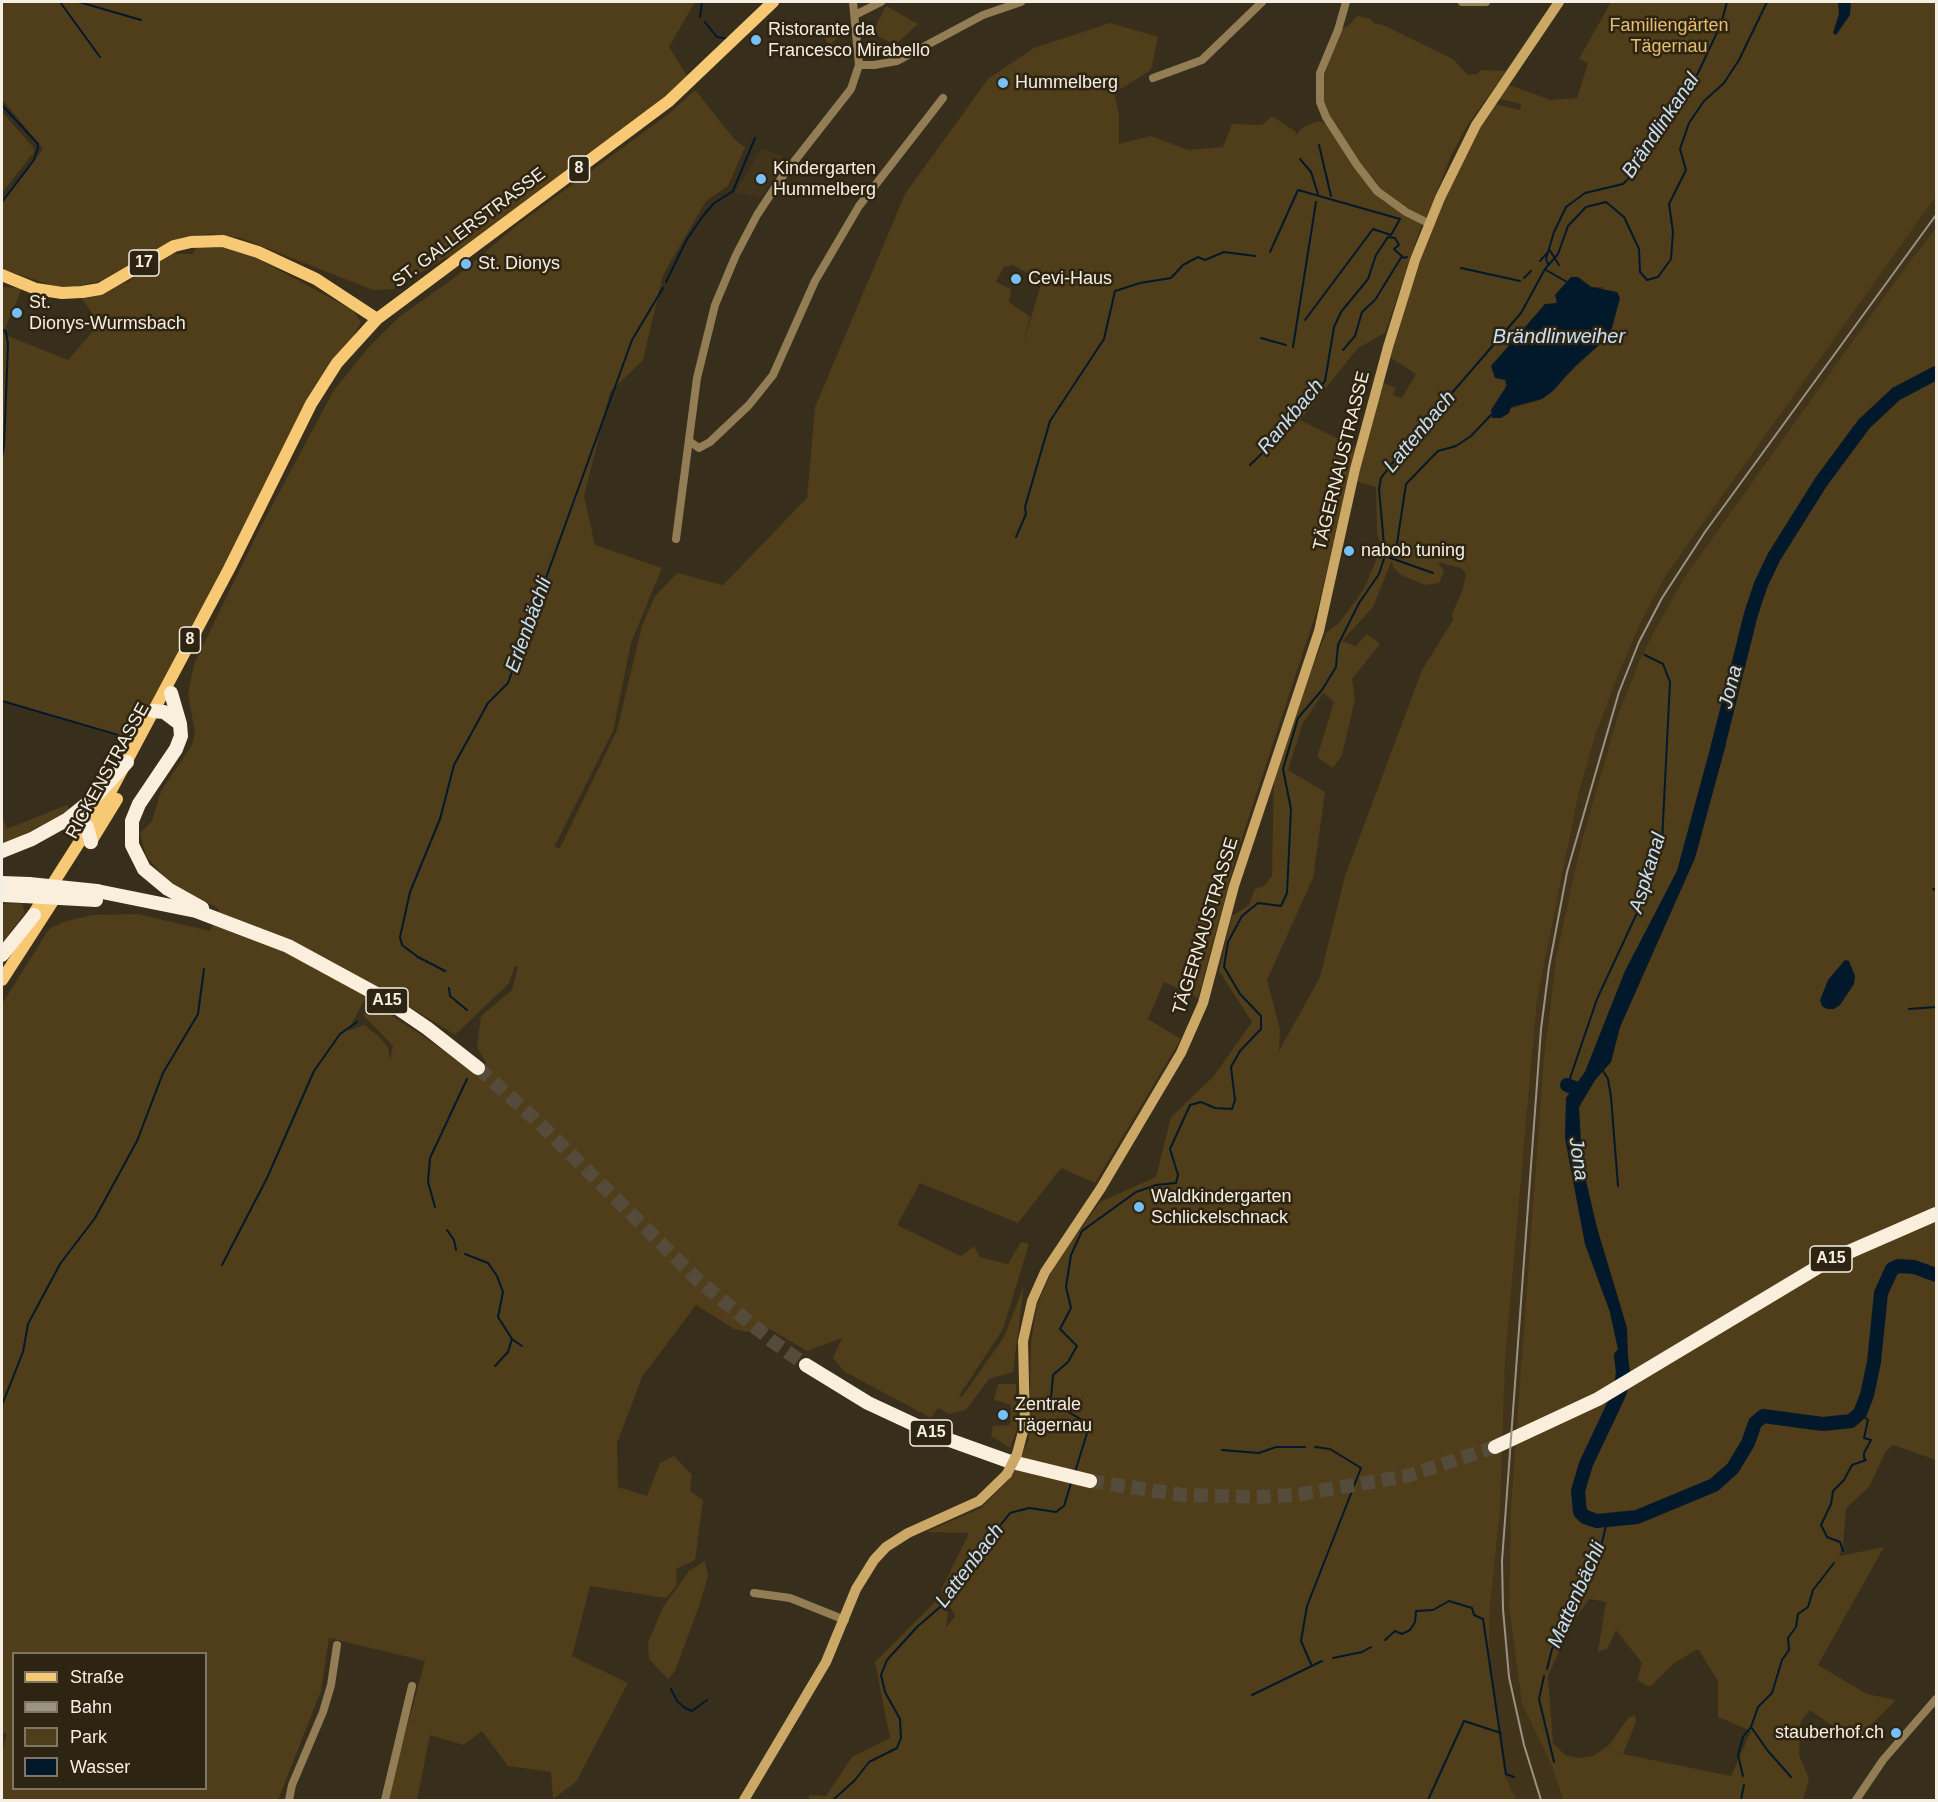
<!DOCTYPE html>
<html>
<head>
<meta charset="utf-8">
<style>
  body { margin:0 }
  #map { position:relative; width:1938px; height:1802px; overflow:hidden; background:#382e1c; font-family:Helvetica,sans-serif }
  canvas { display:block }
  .frame { position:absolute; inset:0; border:3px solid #f5efe3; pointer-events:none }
  .legend { position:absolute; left:12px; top:1652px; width:195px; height:138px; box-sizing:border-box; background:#2e2412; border:2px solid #7e7566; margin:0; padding:8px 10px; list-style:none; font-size:18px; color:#f5efe3 }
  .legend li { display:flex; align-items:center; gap:12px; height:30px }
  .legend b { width:30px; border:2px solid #7e7566 }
</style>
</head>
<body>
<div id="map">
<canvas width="1938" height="1802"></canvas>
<div class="frame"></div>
<ul class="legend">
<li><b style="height:8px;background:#f7c974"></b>Straße</li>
<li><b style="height:8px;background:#9b9384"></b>Bahn</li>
<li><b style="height:16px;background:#503d19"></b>Park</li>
<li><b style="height:16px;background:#02192b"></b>Wasser</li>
</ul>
</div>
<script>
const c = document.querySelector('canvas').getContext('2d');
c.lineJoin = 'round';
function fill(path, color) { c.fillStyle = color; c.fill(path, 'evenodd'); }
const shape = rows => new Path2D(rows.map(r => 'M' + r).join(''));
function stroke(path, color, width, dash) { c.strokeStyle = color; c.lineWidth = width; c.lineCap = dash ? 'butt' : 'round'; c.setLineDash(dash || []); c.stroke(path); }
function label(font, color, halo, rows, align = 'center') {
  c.font = font + ' Helvetica,sans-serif'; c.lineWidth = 5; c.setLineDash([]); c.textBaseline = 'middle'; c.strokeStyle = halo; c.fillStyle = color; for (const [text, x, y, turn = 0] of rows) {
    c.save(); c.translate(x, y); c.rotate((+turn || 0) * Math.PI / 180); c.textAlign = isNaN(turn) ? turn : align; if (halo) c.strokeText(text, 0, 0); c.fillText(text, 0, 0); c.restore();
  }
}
const built = shape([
  [762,148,783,157,778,163,782,167,760,198,735,192],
  [1936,196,1936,228,1907,265,1684,578,1644,650,1645,655,1617,718,1581,844,1549,1005,1511,1505,1509,1607,1522,1704,1552,1766,1563,1800,1517,1800,1505,1777,1494,1700,1489,1652,1490,1606,1505,1361,1537,1000,1579,792,1596,733,1619,673,1641,622,1666,575]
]);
const green = shape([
  [2,2,695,2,669,47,691,82,453,256,445,258,394,289,373,290,241,238,210,234,180,239,163,245,106,280,79,286,57,287,2,269,2,203,43,149,2,99],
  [1611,2,1936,2,1936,196,1666,575,1641,622,1619,673,1596,733,1579,792,1537,1000,1505,1361,1500,1510,1490,1606,1489,1652,1494,1700,1505,1777,1517,1800,809,1800,809,1795,826,1796,852,1757,890,1738,875,1662,936,1601,948,1612,946,1628,955,1616,941,1590,969,1533,926,1532,981,1508,1013,1475,1029,1439,1031,1342,1037,1305,1053,1268,1100,1202,1156,1177,1171,1117,1213,1077,1252,1022,1219,971,1232,916,1249,905,1255,889,1264,886,1272,876,1274,772,1297,706,1326,633,1339,623,1364,589,1381,548,1377,532,1376,487,1355,481,1381,382,1396,388,1393,395,1402,398,1416,374,1388,356,1407,293,1448,187,1478,127,1495,104,1520,110,1521,104,1499,99,1509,85,1551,100,1577,98,1588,63,1579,59],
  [1578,277,1591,287,1603,287,1599,345,1542,399,1510,409,1491,410,1505,390,1505,380,1557,300],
  [1392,560,1393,567,1401,575,1425,585,1439,583,1444,572,1438,562,1461,568,1466,574,1463,589,1452,614,1453,620,1422,670,1345,876,1320,977,1279,1051,1280,1029,1267,980,1313,878,1325,792,1288,770,1303,723,1323,693,1334,702,1317,757,1333,768,1342,755,1355,699,1352,679,1380,644,1367,634,1356,646,1342,641,1373,607],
  [886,6,918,24,895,45,872,33],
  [1357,16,1371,19,1373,23,1383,25,1453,59,1468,75,1477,74,1481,70,1506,71,1467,126,1451,156,1425,222,1406,212,1364,176,1383,201,1422,224,1385,333,1358,348,1300,420,1355,447,1319,604,1237,853,1198,998,1164,982,1148,1019,1181,1039,1095,1183,1061,1168,1018,1223,920,1183,897,1225,961,1256,974,1246,980,1257,1008,1264,1021,1242,1029,1244,1003,1329,959,1396,962,1397,1004,1337,1024,1286,1013,1372,989,1379,966,1410,949,1414,938,1408,931,1418,845,1372,833,1358,842,1338,807,1351,768,1328,748,1332,734,1329,696,1305,642,1377,617,1443,618,1487,647,1496,660,1463,674,1456,692,1475,690,1491,703,1500,695,1560,676,1569,677,1585,666,1598,590,1586,572,1656,628,1683,576,1782,553,1799,551,1772,508,1766,482,1731,463,1745,430,1735,417,1800,387,1800,425,1661,329,1638,321,1691,278,1800,2,1800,2,1752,7,1734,2,1732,2,1004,49,929,63,922,92,915,138,914,210,931,219,909,167,881,146,856,140,833,152,821,161,791,192,745,195,733,188,694,194,664,260,528,334,390,368,348,399,317,454,278,516,226,671,112,695,90,735,140,745,147,728,186,706,201,663,275,643,360,610,392,584,496,595,545,662,568,631,643,613,731,554,847,560,848,617,730,642,626,655,596,677,573,723,585,807,498,815,407,905,194,988,79,1034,48,1110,23,1158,37,1151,70,1114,93,1119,115,1119,144,1151,136,1188,150,1223,147,1232,124,1262,125,1272,116,1296,132,1295,136,1302,128,1318,121,1329,125,1318,87,1338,30,1348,26],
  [1013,265,1042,281,1023,344,1030,317,1009,302,1011,289,996,282,1004,267],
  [515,966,518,967,512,990,481,1016,477,1047,486,1063,479,1074,369,1000,364,1016,393,1046,390,1060,388,1048,379,1036,364,1025,348,1031,373,984,455,1035,509,983],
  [14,1654,206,1654,206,1788,14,1788],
  [842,22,848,30,829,45,824,37],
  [2,112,33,147,34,152,2,193],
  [1936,228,1936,1460,1893,1445,1886,1451,1869,1487,1846,1508,1843,1545,1839,1556,1884,1547,1818,1665,1867,1694,1896,1700,1858,1738,1844,1734,1810,1710,1801,1721,1799,1755,1809,1779,1803,1800,1563,1800,1552,1766,1522,1704,1509,1607,1511,1505,1544,1057,1556,958,1581,844,1617,718,1640,659,1645,655,1644,650,1684,578,1907,265],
  [1713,738,1709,806,1695,858,1620,1027,1611,1062,1595,1080,1579,1107,1582,1164,1597,1228,1627,1328,1627,1365,1623,1372,1610,1312,1585,1244,1565,1138,1566,1098,1585,1072,1625,971,1677,871],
  [1589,1599,1606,1602,1598,1652,1607,1649,1616,1630,1642,1663,1637,1680,1650,1687,1673,1664,1698,1649,1718,1681,1718,1717,1751,1731,1731,1776,1623,1754,1636,1722,1635,1715,1628,1718,1609,1745,1593,1756,1579,1758,1565,1755,1553,1743,1548,1676,1572,1623],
  [196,247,238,248,353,310,361,322,147,714,126,739,2,702,2,287,22,288,3,334,68,360,99,324,81,297,128,282,170,254,193,254],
  [67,805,70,811,46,826,2,844,2,816,7,829],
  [22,903,25,913,2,943,2,904],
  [998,1384,1016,1384,1017,1429,1010,1448,991,1436,993,1426,1010,1425,1011,1405,994,1400],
  [705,1561,708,1576,699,1606,675,1671,668,1679,649,1659,648,1643,663,1607,689,1571]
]);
const water = shape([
  [1838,2,1851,2,1850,15,1836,35,1833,33,1839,14],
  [1571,277,1578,277,1591,287,1617,292,1620,298,1612,328,1599,345,1575,366,1553,391,1542,399,1511,407,1509,413,1501,418,1492,418,1491,410,1507,385,1505,380,1495,378,1491,366,1545,304,1557,303,1555,295],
  [1723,728,1726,744,1695,858,1620,1027,1611,1062,1595,1080,1579,1107,1582,1164,1597,1228,1627,1328,1628,1358,1623,1373,1610,1312,1585,1244,1565,1138,1566,1098,1585,1072,1625,971,1677,871,1713,738],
  [1845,960,1849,961,1855,976,1854,984,1840,1005,1834,1009,1827,1009,1822,1006,1820,1000,1828,980]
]);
const stream = shape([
  [60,2,100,57],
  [79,2,141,20],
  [700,17,702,2],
  [705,22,717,37,728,39],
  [2,105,38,144,38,148,34,160,2,202],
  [1319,145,1331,196],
  [1300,159,1311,172,1318,194],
  [1549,249,1559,265],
  [1270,252,1298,190,1400,219,1391,235,1373,229,1305,320],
  [1540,261,1548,252],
  [1548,264,1546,259,1554,232,1566,207,1585,193,1623,184,1638,169,1655,132,1698,73,1721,24,1727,2],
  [1461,268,1520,281],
  [1546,270,1567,282],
  [1524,278,1531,271],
  [666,282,687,239,703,216,713,204,733,191,755,138],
  [2,329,6,332,8,344,4,446,2,456],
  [1261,338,1286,345],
  [1293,347,1316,202],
  [1343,350,1355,336,1362,312,1375,300,1402,256],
  [1250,465,1282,434,1325,381,1334,327,1341,312,1368,279,1376,255,1388,237,1395,238,1399,245,1394,249,1396,251,1404,258,1407,257],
  [1016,537,1026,514,1025,507,1050,421,1104,339,1115,291,1140,283,1171,278,1183,265,1198,257,1205,260,1224,252,1255,256],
  [1385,556,1433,573],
  [1395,557,1406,484,1438,451,1456,446,1471,436,1491,415],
  [2,701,118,735,122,742],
  [1933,889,1936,890],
  [445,971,418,957,402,945,400,937,410,892,440,819,454,765,488,703,508,683,632,340,663,288],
  [449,988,450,996,467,1010],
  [1909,1009,1936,1007],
  [1602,1069,1608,1079,1611,1097,1618,1186],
  [1566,1090,1597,999,1643,900,1662,842,1670,682,1663,664,1645,655],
  [435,1207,428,1182,430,1158,467,1079],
  [447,1230,454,1240,456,1250],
  [465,1254,488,1263,497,1276,503,1292,498,1317,512,1339,522,1346],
  [222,1265,267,1178,314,1071,340,1034,357,1022],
  [495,1366,508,1352,512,1339],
  [2,1405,23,1352,28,1324,60,1264,95,1218,137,1141,163,1073,198,1014,204,969],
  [1222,1450,1259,1453,1276,1447,1305,1447],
  [1075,1472,1088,1430,1082,1420,1062,1408,1051,1398,1053,1375,1068,1362,1077,1346,1060,1329,1071,1308,1066,1287,1071,1255,1082,1231,1136,1192,1156,1185,1176,1183,1178,1175,1170,1149,1190,1105,1201,1102,1215,1108,1232,1109,1235,1100,1231,1067,1240,1051,1261,1029,1261,1016,1240,994,1224,967,1228,942,1242,916,1258,903,1281,906,1287,893,1291,809,1283,769,1298,718,1322,690,1336,667,1338,645,1359,603,1379,574,1385,556,1379,489,1381,478,1400,453,1521,313,1545,269,1558,254,1568,226,1586,207,1606,202,1624,217,1639,249,1640,272,1647,280,1658,277,1671,259,1673,232,1669,204,1686,170,1680,149,1689,123,1704,101,1724,83,1739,60,1767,2],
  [1843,1551,1840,1542,1827,1537,1821,1525,1831,1504,1833,1491,1844,1480,1852,1465,1866,1460,1864,1458,1864,1453,1871,1440,1864,1438,1868,1420,1860,1413],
  [1385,1640,1395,1631,1402,1634,1410,1630,1415,1622,1416,1611,1433,1610,1449,1601,1472,1608,1474,1615,1483,1619,1506,1774,1514,1777],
  [1333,1658,1362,1652,1371,1647],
  [1311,1664,1301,1641,1307,1606,1361,1468,1330,1449,1315,1447],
  [1547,1669,1552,1649,1564,1634,1565,1618,1585,1584,1582,1576,1590,1562,1598,1560,1607,1521],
  [1544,1676,1539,1699,1554,1762],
  [671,1689,677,1701,685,1708,692,1711,707,1700],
  [1252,1695,1322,1661],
  [1743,1776,1738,1755,1743,1737,1751,1727],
  [1791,1777,1768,1751,1751,1727,1758,1707,1772,1693,1782,1660,1789,1650,1788,1638,1796,1627,1798,1614,1808,1607,1813,1590,1834,1563],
  [833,1800,855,1780,869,1762,897,1748,901,1738,900,1719,885,1692,881,1675,887,1660,917,1627,947,1601,973,1560,1010,1513,1029,1508,1056,1512,1064,1506,1072,1480],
  [1428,1800,1464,1721,1501,1733],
  [1741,1800,1744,1785]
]);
const river = shape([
  [1718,746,1751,614,1761,584,1774,557,1821,482,1864,424,1896,394,1936,373],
  [1567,1085,1580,1090],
  [1621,1356,1623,1373,1620,1392,1586,1464,1578,1491,1580,1512,1585,1517,1597,1521,1637,1517,1714,1485,1733,1468,1748,1443,1755,1423,1763,1416,1823,1424,1851,1421,1860,1413,1867,1395,1874,1362,1881,1293,1892,1269,1898,1266,1914,1267,1936,1275]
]);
const highwayTunnel = shape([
  [478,1068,536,1120,698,1280,772,1341,806,1365],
  [1090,1481,1183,1495,1260,1497,1295,1495,1407,1476,1495,1447]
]);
const street = shape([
  [1346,2,1338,30,1320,73,1320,102,1326,117,1357,165,1377,191,1406,212,1430,224],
  [1462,2,1486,2],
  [855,15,881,2],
  [859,65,874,65,897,61,983,15,1021,2],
  [1153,78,1202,60,1262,2],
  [689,441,699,448,710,442,749,405,773,375,815,281,859,206,943,98],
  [676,539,697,378,715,305,736,255,757,215,782,177,851,89,859,65,853,2],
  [754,1593,790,1598,845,1620],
  [289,1800,292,1785,323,1712,331,1685,337,1645],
  [385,1800,412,1686],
  [1856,1800,1883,1760,1936,1699]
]);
const secondary = shape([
  [1017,1454,1025,1424,1023,1341,1032,1301,1045,1272,1101,1188,1181,1053,1203,1003,1234,886,1319,631,1355,469,1388,347,1415,260,1440,198,1476,125,1559,2],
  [744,1800,826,1662,856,1589,874,1560,886,1547,908,1533,979,1501,1007,1474]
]);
const primary = shape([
  [2,275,36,289,62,293,82,292,100,289,174,246,191,242,223,241,258,252,316,279,377,319],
  [90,843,117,799],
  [29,921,105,802,229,569,311,404,337,363,377,319,669,101,773,2],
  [2,980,53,901]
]);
const highway = shape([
  [171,693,180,724,181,736,176,749,139,804,132,821,132,845,144,869,168,889,202,908],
  [153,711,164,712,180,724],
  [68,819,77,820,87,827,91,842],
  [2,851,32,839,68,819,94,798,127,762],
  [2,883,29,884],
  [97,891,196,911,288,946,380,996,427,1028,478,1068],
  [2,895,24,896],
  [2,955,34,915],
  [806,1365,868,1403,941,1437,1008,1461,1090,1481],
  [1495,1447,1598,1399,1828,1261,1936,1214]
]);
const rail = shape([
  [1541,1800,1524,1745,1509,1677,1503,1609,1502,1561,1541,1029,1549,967,1567,872,1619,692,1639,642,1662,598,1705,532,1936,215]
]);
const secondaryBridge = shape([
  [1007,1474,1017,1454]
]);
const highwayBridge = shape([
  [29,884,97,891],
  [24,896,96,900]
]);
const markers = [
  [756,40,6,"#77bff7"],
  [1003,83,6,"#77bff7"],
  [761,179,6,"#77bff7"],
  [466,264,6,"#77bff7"],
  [1016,279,6,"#77bff7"],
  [17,313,6,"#77bff7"],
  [1349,551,6,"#77bff7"],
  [1139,1207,6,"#77bff7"],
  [1003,1415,6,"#77bff7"],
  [1896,1733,6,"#77bff7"]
];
const shields = [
  [579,169,21],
  [144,263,30],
  [190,640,21],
  [387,1001,42],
  [1831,1259,42],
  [931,1433,42]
];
const shieldNames = [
  ["8",579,169],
  ["17",144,263],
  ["8",190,640],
  ["A15",387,1001],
  ["A15",1831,1259],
  ["A15",931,1433]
];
const parkNames = [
  ["Familiengärten",1669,26],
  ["Tägernau",1669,47]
];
const poiNames = [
  ["Ristorante da",768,30],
  ["Francesco Mirabello",768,51],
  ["Hummelberg",1015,83],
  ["Kindergarten",773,169],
  ["Hummelberg",773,190],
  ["St. Dionys",478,264],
  ["Cevi-Haus",1028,279],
  ["St.",29,303],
  ["Dionys-Wurmsbach",29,324],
  ["nabob tuning",1361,551],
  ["Waldkindergarten",1151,1197],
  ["Schlickelschnack",1151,1218],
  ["Zentrale",1015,1405],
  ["Tägernau",1015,1426],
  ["stauberhof.ch",1884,1733,"right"]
];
const streetNames = [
  ["ST. GALLERSTRASSE",469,228,-37],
  ["TÄGERNAUSTRASSE",1342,461,-76],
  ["RICKENSTRASSE",108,771,-61],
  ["TÄGERNAUSTRASSE",1206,926,-73]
];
const waterNames = [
  ["Brändlinkanal",1661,126,-56],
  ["Brändlinweiher",1559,337],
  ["Rankbach",1291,417,-50],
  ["Lattenbach",1420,432,-50],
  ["Erlenbächli",529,625,-70],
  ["Jona",1731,687,-76],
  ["Aspkanal",1648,873,-73],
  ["Jona",1578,1159,82],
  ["Lattenbach",970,1566,-53],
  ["Mattenbächli",1577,1595,-66]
];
fill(built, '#42341b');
fill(green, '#503d19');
fill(water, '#02192b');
stroke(stream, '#02192b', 2);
stroke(river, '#02192b', 14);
stroke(highwayTunnel, '#544b3a', 14, [14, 7]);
stroke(street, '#937d55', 8);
stroke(secondary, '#cca867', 10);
stroke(primary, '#f7c974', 12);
stroke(highway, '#faefdd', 14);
stroke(rail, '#9b9384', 2);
stroke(secondaryBridge, '#cca867', 10);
stroke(highwayBridge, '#faefdd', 14);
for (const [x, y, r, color] of markers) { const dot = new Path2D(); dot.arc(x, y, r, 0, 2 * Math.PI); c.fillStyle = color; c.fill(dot); stroke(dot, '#2e2412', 2); }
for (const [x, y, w] of shields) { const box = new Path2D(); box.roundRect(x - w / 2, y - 13, w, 26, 4.5); c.fillStyle = '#2e2412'; c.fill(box); stroke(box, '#f5efe3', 1.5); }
label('bold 16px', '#f5efe3', null, shieldNames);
label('18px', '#e7bd70', '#2e2412', parkNames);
label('18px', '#f5efe3', '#2e2412', poiNames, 'left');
label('18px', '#f5efe3', '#2e2412', streetNames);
label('italic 20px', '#c6e1f8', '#2e2412', waterNames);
</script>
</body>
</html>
